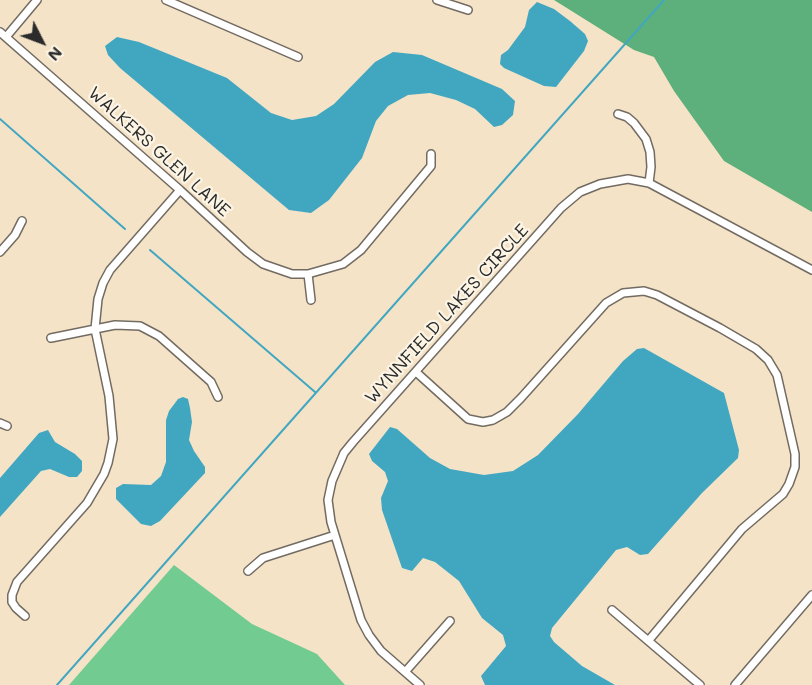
<!DOCTYPE html>
<html>
<head>
<meta charset="utf-8">
<style>
  body { margin:0 }
  #map { position:relative; width:812px; height:685px; overflow:hidden; background:#f5e3c8; font-family:Mali,sans-serif }
  canvas { display:block }
  .north { position:absolute; left:12px; top:12px; width:60px; height:60px; -webkit-text-stroke:4px #fcf5e5; paint-order:stroke; rotate:132deg; font-size:16px; font-weight:700; line-height:24px; text-align:center; color:#2b2b2b }
  .north::after { content:''; display:block; margin:auto; width:21px; height:27px; background:#2b2b2b; clip-path:polygon(50% 0,100% 100%,50% 72%,0 100%) }
</style>
</head>
<body>
<div id="map">
<canvas width="812" height="685"></canvas>
<div class="north">N</div>
</div>
<script>
const c = document.querySelector('canvas').getContext('2d');
c.lineJoin = 'round';
function fill(path, color) { c.fillStyle = color; c.fill(path, 'evenodd'); }
const shape = rows => new Path2D(rows.map(r => 'M' + r).join(''));
function stroke(path, color, width, dash) { c.strokeStyle = color; c.lineWidth = width; c.lineCap = dash ? 'butt' : 'round'; c.setLineDash(dash || []); c.stroke(path); }
function label(font, color, halo, rows, align = 'center') {
  c.font = font + ' Mali,sans-serif'; c.lineWidth = 4.5; c.setLineDash([]); c.textBaseline = 'middle'; c.strokeStyle = halo; c.fillStyle = color; for (const [text, x, y, turn = 0] of rows) {
    c.save(); c.translate(x, y); c.rotate((+turn || 0) * Math.PI / 180); c.textAlign = isNaN(turn) ? turn : align; if (halo) c.strokeText(text, 0, 0); c.fillText(text, 0, 0); c.restore();
  }
}
const green = shape([
  [174,565,252,624,317,654,345,685,69,685]
]);
const forest = shape([
  [554,0,812,0,812,212,724,161,674,91,654,57,634,50]
]);
const water = shape([
  [537,2,554,9,570,21,585,34,588,41,584,51,556,87,544,86,504,68,500,64,501,55,508,50,525,27,529,10],
  [117,37,139,42,227,78,271,113,292,120,316,116,334,104,375,62,393,52,422,55,502,89,515,101,513,115,502,125,494,127,475,109,456,100,430,93,408,95,388,106,376,121,362,158,329,200,311,213,289,210,120,68,108,55,105,46],
  [644,348,724,393,739,450,738,458,702,493,648,554,640,555,627,547,616,550,552,628,550,636,554,642,582,666,615,685,485,685,481,676,506,646,503,635,482,618,459,581,435,562,423,558,412,571,402,568,382,510,381,498,388,481,385,472,372,461,369,454,390,427,397,429,430,458,450,469,484,475,513,471,538,455,578,414,623,361,637,349],
  [183,397,188,399,190,408,192,422,189,440,194,451,205,467,205,473,160,521,151,526,141,524,116,499,116,488,123,484,151,485,161,476,166,462,166,420,169,411,178,399],
  [48,430,55,442,75,454,82,461,82,471,77,477,69,477,50,469,41,471,0,517,0,478,39,433]
]);
const stream = shape([
  [0,119,125,229],
  [150,250,315,392],
  [57,685,664,0]
]);
const minor = shape([
  [166,0,298,57],
  [437,0,468,10],
  [0,32,180,190,247,252,263,264,292,274,308,274,343,264,361,250,431,166,431,154],
  [6,37,37,0],
  [618,114,627,117,634,123,646,139,650,152,651,167,649,183],
  [0,252,15,235,22,221],
  [308,274,311,300],
  [51,338,115,325,140,326,159,336,211,382,218,397],
  [416,372,468,419,483,422,493,420,507,412,521,398,606,303,623,293,644,291,657,295,720,328,756,349,768,360,777,375,795,454,795,467,789,484,783,494,742,529,649,640],
  [0,423,7,426],
  [248,571,263,558,335,535],
  [612,610,700,685],
  [25,616,16,608,12,602,12,595,17,582,87,503,104,474,108,463,113,439,109,396,95,329,98,299,103,283,110,270,180,190],
  [405,672,450,621],
  [420,685,381,651,369,635,361,620,331,522,328,500,332,481,344,453,353,442,561,208,580,192,600,184,628,179,649,183,812,270],
  [735,685,812,595]
]);
const streetNames = [
  ["WALKERS GLEN LANE",159,152,42],
  ["WYNNFIELD LAKES CIRCLE",447,314,-48]
];
fill(green, '#72cb91');
fill(forest, '#5daf7b');
fill(water, '#41a7c1');
stroke(stream, '#41a7c1', 2);
stroke(minor, '#726b62', 10);
stroke(minor, '#fff', 7);
label('18px', '#2b2b2b', '#fcf5e5', streetNames);
</script>
</body>
</html>
